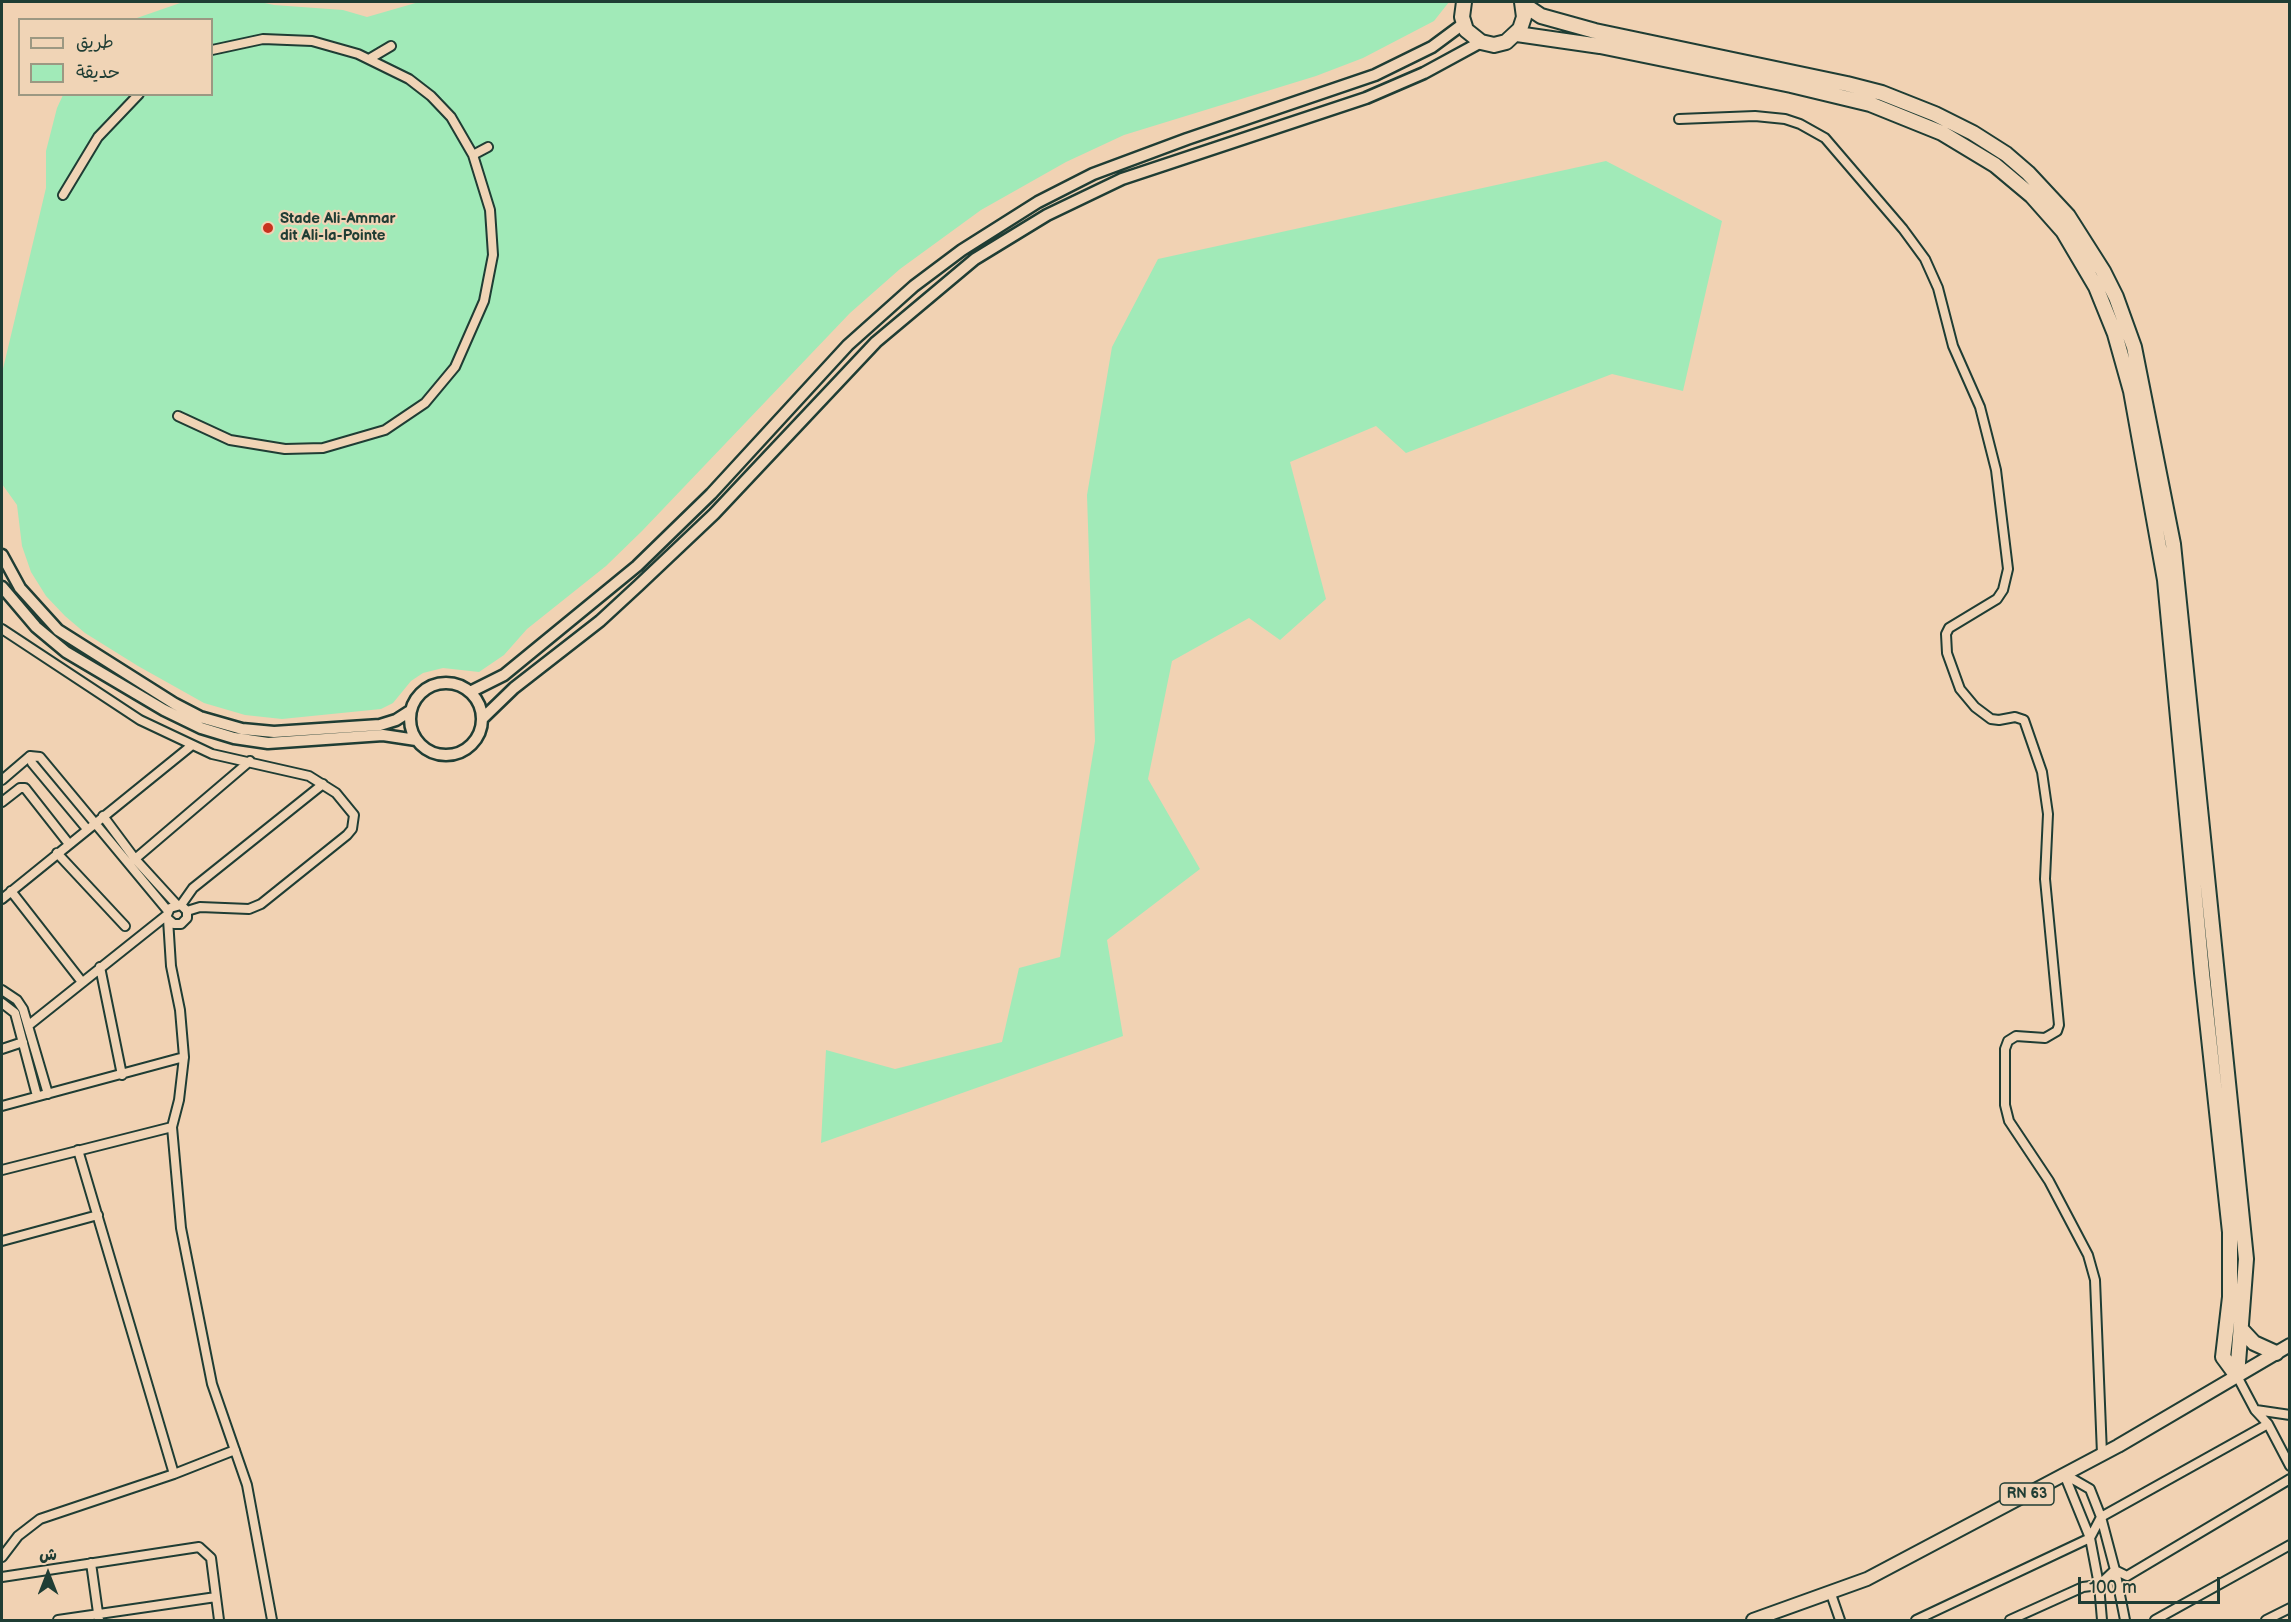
<!DOCTYPE html>
<html>
<head>
<meta charset="utf-8">
<style>
  body { margin:0 }
  #map { position:relative; width:2291px; height:1622px; overflow:hidden; background:#f1d2b3; font-family:"Balsamiq Sans","Playpen Sans Arabic",sans-serif }
  canvas { display:block }
  .frame { position:absolute; inset:0; border:3px solid #1f3d34; pointer-events:none }
  .legend { position:absolute; left:18px; top:18px; width:195px; height:78px; box-sizing:border-box; background:#f0d4b6; border:2px solid #9c9882; margin:0; padding:8px 10px; list-style:none; font-size:18px; color:#1f3d34 }
  .legend li { display:flex; align-items:center; gap:12px; height:30px }
  .legend b { width:30px; border:2px solid #9c9882 }
  .north { position:absolute; left:18px; top:1544px; width:60px; height:60px; -webkit-text-stroke:4px #f0d4b6; paint-order:stroke; rotate:0deg; font-size:16px; font-weight:700; line-height:24px; text-align:center; color:#1f3d34 }
  .north::after { content:''; display:block; margin:auto; width:21px; height:27px; background:#1f3d34; clip-path:polygon(50% 0,100% 100%,50% 72%,0 100%) }
  .scale { position:absolute; left:2078px; top:1577px; width:142px; height:27px; box-sizing:border-box; border:3px solid #1f3d34; border-top:0; padding-left:8px; font-size:18px; line-height:21px; white-space:nowrap; color:#1f3d34; -webkit-text-stroke:4px #f0d4b6; paint-order:stroke }
</style>
</head>
<body>
<div id="map">
<canvas width="2291" height="1622"></canvas>
<div class="frame"></div>
<ul class="legend">
<li><b style="height:8px;background:#f0d4b6"></b>طريق</li>
<li><b style="height:16px;background:#a1eab8"></b>حديقة</li>
</ul>
<div class="north">ش</div>
<div class="scale">100 m</div>
</div>
<script>
const c = document.querySelector('canvas').getContext('2d');
c.lineJoin = 'round';
function fill(path, color) { c.fillStyle = color; c.fill(path, 'evenodd'); }
const shape = rows => new Path2D(rows.map(r => 'M' + r).join(''));
function stroke(path, color, width, dash) { c.strokeStyle = color; c.lineWidth = width; c.lineCap = dash ? 'butt' : 'round'; c.setLineDash(dash || []); c.stroke(path); }
function label(font, color, halo, rows, align = 'center') {
  c.font = font + ' "Balsamiq Sans",sans-serif'; c.lineWidth = 4.5; c.setLineDash([]); c.textBaseline = 'middle'; c.strokeStyle = halo; c.fillStyle = color; for (const [text, x, y, turn = 0] of rows) {
    c.save(); c.translate(x, y); c.rotate((+turn || 0) * Math.PI / 180); c.textAlign = isNaN(turn) ? turn : align; if (halo) c.strokeText(text, 0, 0); c.fillText(text, 0, 0); c.restore();
  }
}
const green = shape([
  [183,2,260,2,274,5,343,10,367,17,419,2,1449,2,1434,21,1363,58,1316,76,1124,135,1066,162,981,210,900,269,850,313,642,531,606,566,527,629,504,655,479,672,443,668,423,673,411,681,393,703,381,709,282,719,245,715,204,703,138,666,85,633,65,616,46,596,31,572,22,546,17,505,2,484,2,373,46,188,46,151,57,108,63,95,212,94,212,20,134,19],
  [1606,161,1722,221,1683,391,1612,374,1406,453,1376,426,1290,462,1326,599,1280,640,1249,618,1172,661,1148,779,1200,869,1107,940,1123,1036,821,1143,826,1050,895,1069,1002,1042,1019,968,1060,957,1095,741,1087,495,1112,347,1158,259]
]);
const street = shape([
  [369,59,391,46],
  [1679,119,1755,116,1785,119,1800,124,1825,138,1903,229,1925,259,1938,288,1953,346,1980,407,1996,470,2008,569,2003,590,1997,599,1949,628,1946,634,1947,653,1960,689,1975,707,1991,719,1999,720,2015,717,2024,720,2042,772,2048,814,2045,879,2059,1025,2057,1031,2045,1038,2016,1036,2008,1041,2005,1049,2005,1105,2009,1121,2049,1181,2088,1255,2095,1280,2102,1454],
  [473,155,488,147],
  [63,195,98,137,139,94],
  [178,416,230,440,285,449,323,448,385,430,425,403,455,367,484,301,493,255,490,210,473,155,451,117,431,96,409,79,358,54,312,41,263,39,212,50],
  [2,629,140,720,212,754,309,776,336,793,354,815,352,829,347,835,261,904,249,909,200,907,187,911],
  [30,756,32,763,87,829],
  [2,780,30,756,40,757,168,911],
  [2,802,20,788,25,788,69,844],
  [103,816,135,859,177,905],
  [57,853,125,926],
  [135,859,250,761],
  [11,891,82,982],
  [2,899,191,746],
  [181,905,193,888,323,784],
  [168,919,171,966,180,1010,184,1057,179,1100,172,1127,181,1228,212,1384,247,1485,272,1620],
  [100,967,122,1075],
  [2,990,17,1000,23,1009,48,1094],
  [2,1003,15,1013,37,1096],
  [29,1025,167,915,170,908,181,905,187,911,187,918,181,924,174,924,168,919],
  [2,1049,23,1042],
  [2,1106,184,1057],
  [78,1150,174,1474],
  [2,1170,172,1127],
  [2,1241,98,1215],
  [2237,1376,2255,1410,2268,1424,2290,1466],
  [2256,1410,2290,1415],
  [2064,1474,2090,1489,2101,1517,2115,1570,2125,1620],
  [2064,1474,2090,1538,2099,1585,2102,1620],
  [2,1557,18,1536,40,1519,174,1474,235,1450],
  [91,1563,99,1620],
  [2,1577,199,1547,211,1558,219,1620],
  [1831,1594,1840,1620],
  [58,1620,216,1597],
  [1916,1620,2090,1538,2101,1517,2268,1424],
  [2010,1620,2083,1587,2099,1585,2115,1570,2127,1576,2290,1479],
  [2155,1620,2290,1545],
  [2266,1620,2290,1608]
]);
const secondary = shape([
  [2,555,20,588,58,630,175,704,200,717,242,729,274,732,380,725,396,720,410,711],
  [2,587,36,627,66,652,164,710,201,728,234,738,268,743,383,735,416,740],
  '410 719a36 36 0 1 1 72 0a36 36 0 1 1-72 0Z',
  [470,692,504,675,637,566,711,494,848,345,914,286,962,250,1038,202,1093,174,1187,139,1375,75,1432,47,1463,24],
  [482,719,514,688,600,621,639,585,714,514,876,342,975,259,1047,215,1122,179,1366,98,1424,73,1481,42]
]);
const primary = shape([
  [1753,1620,1867,1579,2118,1446,2290,1345]
]);
const highway = shape([
  [1464,2,1462,17,1466,30,1481,42,1494,45,1506,42,1520,29,1524,17,1522,2],
  [1523,4,1541,16,1595,31,1847,84,1882,93,1935,114,1973,133,2006,154,2028,173,2068,216,2103,271,2116,297,2134,347,2173,544,2246,1259,2237,1376],
  [1517,34,1600,46,1791,85,1870,104,1942,133,1995,165,2032,196,2063,231,2096,287,2115,334,2131,391,2165,580,2202,973,2230,1232,2230,1297,2223,1357,2237,1376],
  [2241,1329,2254,1343,2276,1353]
]);
const markers = [
  [268,228,6,"#c8321e"]
];
const shields = [
  [2027,1494,54]
];
const shieldNames = [
  ["RN 63",2027,1494]
];
const poiNames = [
  ["Stade Ali-Ammar",280,219],
  ["dit Ali-la-Pointe",280,236]
];
fill(green, '#a1eab8');
stroke(street, '#1f3d34', 12);
stroke(secondary, '#1f3d34', 15);
stroke(primary, '#1f3d34', 16);
stroke(highway, '#1f3d34', 18);
stroke(street, '#f0d4b6', 8);
stroke(secondary, '#f0d4b6', 10);
stroke(primary, '#f0d4b6', 12);
stroke(highway, '#f0d4b6', 14);
for (const [x, y, r, color] of markers) { const dot = new Path2D(); dot.arc(x, y, r, 0, 2 * Math.PI); c.fillStyle = color; c.fill(dot); stroke(dot, '#f0d4b6', 2); }
for (const [x, y, w] of shields) { const box = new Path2D(); box.roundRect(x - w / 2, y - 11, w, 22, 4.5); c.fillStyle = '#f0d4b6'; c.fill(box); stroke(box, '#1f3d34', 1.5); }
label('bold 14px', '#1f3d34', null, shieldNames);
label('bold 15px', '#1f3d34', '#f0d4b6', poiNames, 'left');
</script>
</body>
</html>
